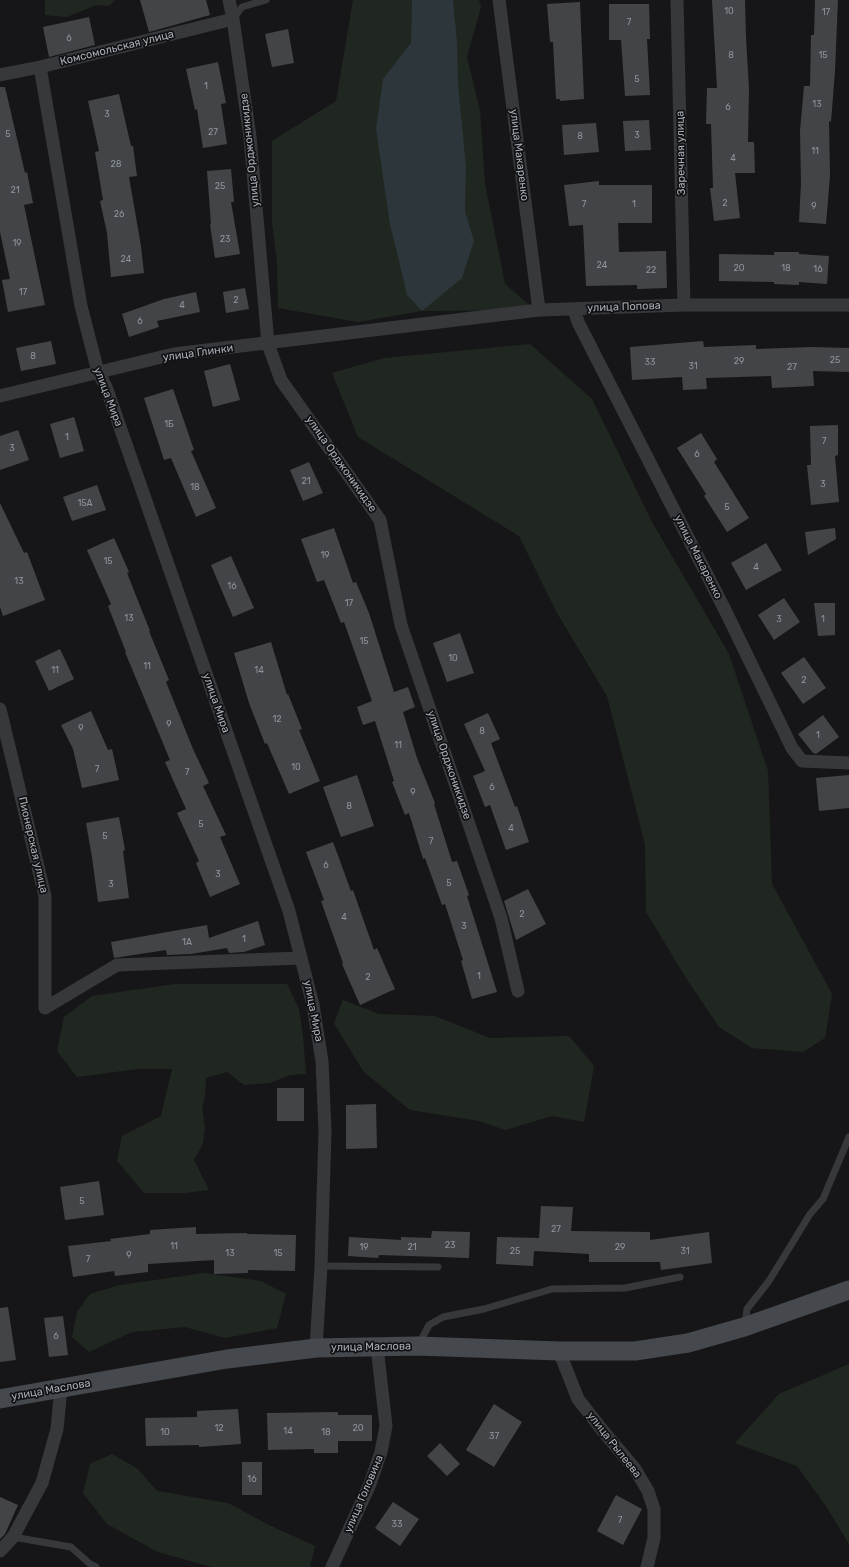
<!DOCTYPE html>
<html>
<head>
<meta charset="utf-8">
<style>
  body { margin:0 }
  canvas { display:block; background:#161618 }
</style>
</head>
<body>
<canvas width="849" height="1567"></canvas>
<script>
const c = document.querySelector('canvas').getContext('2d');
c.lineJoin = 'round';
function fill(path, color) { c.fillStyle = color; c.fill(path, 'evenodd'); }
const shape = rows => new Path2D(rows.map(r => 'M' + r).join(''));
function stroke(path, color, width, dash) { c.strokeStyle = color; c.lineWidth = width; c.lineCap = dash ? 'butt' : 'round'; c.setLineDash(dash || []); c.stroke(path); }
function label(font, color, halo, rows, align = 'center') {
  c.font = font + ' Rubik,sans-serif'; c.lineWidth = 3.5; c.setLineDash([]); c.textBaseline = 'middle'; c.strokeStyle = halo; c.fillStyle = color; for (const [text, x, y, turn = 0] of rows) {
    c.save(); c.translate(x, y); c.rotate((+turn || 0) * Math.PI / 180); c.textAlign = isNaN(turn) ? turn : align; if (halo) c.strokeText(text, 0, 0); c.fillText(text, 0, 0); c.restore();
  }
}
const green = shape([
  [45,0,115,0,109,6,96,5,67,17,45,15],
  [353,0,479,0,481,7,467,57,480,111,485,184,505,284,535,310,422,311,358,322,278,308,277,262,272,223,272,141,336,101],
  [530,344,592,399,652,522,729,654,768,771,772,884,832,994,825,1038,803,1052,752,1048,719,1027,686,978,646,912,645,844,607,696,557,613,519,536,358,437,332,373,384,358],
  [175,984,287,984,299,1009,303,1037,306,1074,290,1075,270,1083,244,1085,227,1072,206,1078,205,1095,202,1109,205,1127,203,1144,194,1160,209,1190,185,1193,144,1193,117,1161,122,1136,161,1116,172,1069,137,1069,77,1077,57,1051,64,1017,92,996],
  [343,1000,379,1014,435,1016,490,1038,569,1036,594,1066,584,1122,552,1116,505,1130,479,1121,410,1110,363,1071,334,1023],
  [204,1273,261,1281,286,1294,277,1328,225,1338,185,1327,132,1332,89,1352,72,1337,77,1312,90,1294,120,1285],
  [849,1364,849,1544,826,1506,797,1466,735,1443,779,1394],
  [112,1454,138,1469,157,1491,228,1503,269,1525,315,1546,310,1567,212,1567,158,1552,107,1524,83,1493,90,1464]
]);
const water = shape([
  [412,0,453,0,457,42,458,83,466,168,465,211,474,241,462,278,422,311,407,295,400,265,390,225,376,129,383,79,411,43]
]);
const building = shape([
  [140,0,206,0,210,15,149,32],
  [712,0,745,0,746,37,749,89,748,142,754,142,755,173,735,173,740,218,714,221,710,188,713,188,711,124,706,124,707,88,717,88],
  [815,0,838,0,835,71,831,122,829,121,830,176,826,224,799,222,801,183,800,131,804,86,810,86,811,35,814,35],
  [580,2,584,99,560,101,560,99,556,99,553,42,550,42,547,4],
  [609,4,649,4,650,39,647,39,650,95,625,96,621,40,609,40],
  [89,17,95,45,49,57,43,27],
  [288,29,294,63,272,67,265,34],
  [218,62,226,103,221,104,227,144,203,148,197,109,195,110,186,69],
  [0,87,5,87,25,173,27,172,33,203,24,205,45,305,8,312,2,280,10,279,0,232],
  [119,94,131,146,133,146,137,176,129,177,141,246,144,273,111,277,107,233,100,201,103,200,95,152,99,151,88,101],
  [649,120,651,150,625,151,623,121],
  [596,123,599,152,564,155,562,125],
  [231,169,234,202,231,202,240,254,215,258,210,225,211,224,207,171],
  [599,181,599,185,652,185,652,223,618,223,619,252,666,251,667,288,637,289,637,285,586,286,583,225,569,226,564,185],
  [774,252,799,252,799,254,829,256,827,284,799,282,799,285,774,284,774,282,719,281,719,254,774,255],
  [245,288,249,309,226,313,223,292],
  [196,292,200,312,157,321,159,327,129,337,122,314,164,299],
  [51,341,56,364,21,371,16,348],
  [703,341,704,347,756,345,756,349,812,347,849,348,849,372,813,371,814,386,772,388,771,376,706,378,707,389,683,390,682,377,632,380,630,347],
  [230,364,240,400,213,407,204,371],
  [173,389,194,450,191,451,216,508,196,517,171,458,164,460,144,398],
  [74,417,84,451,60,458,50,424],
  [838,425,838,455,835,456,839,502,811,505,807,465,811,465,810,426],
  [18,430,29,460,0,470,0,436],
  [701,433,717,459,714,462,749,518,727,532,704,496,706,494,677,448],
  [309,462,323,493,303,501,290,470],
  [97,485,106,510,72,521,63,497],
  [0,503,24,553,27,552,45,600,3,616,0,607],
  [334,528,353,583,356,582,369,613,394,692,408,687,415,707,403,712,417,758,435,803,434,804,452,862,457,861,469,895,467,896,497,992,472,999,461,961,463,960,445,904,442,905,425,858,423,859,409,813,405,815,392,782,394,781,375,721,363,725,357,707,372,701,344,622,341,623,324,580,317,582,301,539],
  [835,528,836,539,808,555,805,532],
  [114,538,129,572,127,573,150,631,149,631,169,680,166,682,193,749,209,783,203,786,226,835,220,837,240,884,210,897,196,863,199,861,177,813,186,809,165,762,170,760,125,652,126,652,108,606,111,604,87,550],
  [766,543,782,570,746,590,731,563],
  [231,556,254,608,233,617,211,565],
  [784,598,800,622,774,640,758,615],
  [814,603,835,603,835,635,818,636],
  [460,633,474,673,447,682,433,643],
  [271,642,287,695,288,694,302,729,299,730,320,781,289,794,267,743,265,744,249,703,234,653],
  [60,649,74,679,49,691,35,661],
  [804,657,826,688,803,704,781,673],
  [91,711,108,750,112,749,119,780,82,788,73,749,61,725],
  [488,713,500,739,491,743,515,807,517,806,529,842,506,850,490,805,485,807,473,776,485,771,464,724],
  [823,715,839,737,816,754,813,753,798,734],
  [357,775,374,826,341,837,323,787],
  [849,775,849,808,819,811,816,778],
  [119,817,125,850,123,851,129,898,98,902,92,857,86,823],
  [333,842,351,891,353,890,374,950,377,948,395,989,360,1005,342,964,343,963,321,901,324,900,306,852],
  [528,889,546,924,516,940,504,901],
  [258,921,265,945,244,952,229,953,227,948,191,954,167,955,166,950,114,958,111,942,207,925,209,938],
  [277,1088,304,1088,304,1121,277,1121],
  [376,1104,377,1148,346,1149,346,1105],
  [99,1181,104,1215,65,1220,60,1187],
  [541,1206,573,1207,571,1231,650,1232,650,1240,709,1232,712,1263,661,1270,660,1262,589,1262,589,1254,534,1251,533,1266,496,1264,497,1237,539,1238],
  [196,1227,196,1234,247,1233,247,1234,296,1235,295,1271,248,1270,248,1273,214,1274,214,1260,148,1264,148,1272,115,1276,114,1271,73,1277,68,1246,111,1241,110,1239,150,1234,150,1230],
  [432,1231,470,1232,469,1258,379,1255,378,1258,348,1256,349,1237,401,1240,401,1237,431,1238],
  [8,1307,16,1360,0,1362,0,1308],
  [63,1316,68,1355,49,1357,44,1318],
  [494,1404,522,1422,494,1467,466,1450],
  [238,1409,241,1444,199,1447,199,1445,146,1446,145,1418,197,1417,197,1411],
  [338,1412,338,1415,372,1415,372,1441,338,1441,338,1453,314,1453,314,1449,268,1450,267,1413],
  [440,1443,460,1464,447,1476,427,1456],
  [242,1462,262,1462,262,1495,242,1495],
  [616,1495,642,1509,623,1545,597,1531],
  [0,1497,18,1505,5,1534,0,1539],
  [393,1502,419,1519,400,1546,375,1528]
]);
const lane = shape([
  [233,19,242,7,266,0],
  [321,1266,438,1267],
  [745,1325,747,1309,769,1281,810,1214,823,1199,849,1137],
  [419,1344,429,1325,443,1317,484,1309,552,1289,625,1288,680,1277],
  [13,1537,71,1547,90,1564,96,1567]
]);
const street = shape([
  [229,0,233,19,250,137,268,344,281,380,380,520,401,625,501,918,518,991],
  [499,0,539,310],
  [677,0,684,305],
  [40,67,81,306,98,372,106,387,289,911,313,1005,322,1061,325,1131,321,1266,316,1348],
  [0,75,40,67,233,19],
  [574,309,578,322,726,612,792,748,802,761,849,763],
  [0,396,174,354,539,310,684,305,849,305],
  [0,709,45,896,45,1008],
  [45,1008,117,965,301,958],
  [559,1351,578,1399,603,1431,635,1469,648,1491,654,1509,654,1538,647,1567],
  [0,1551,13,1537,42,1483,57,1429,61,1388],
  [332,1567,370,1484,381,1452,386,1426,377,1347]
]);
const secondary = shape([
  [0,1399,227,1359,316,1348,417,1346,559,1351,635,1351,688,1343,744,1327,849,1290]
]);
const numberNames = [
  ["10",729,11],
  ["17",826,12],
  ["7",629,22],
  ["6",69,38],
  ["8",731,55],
  ["15",823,55],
  ["5",637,79],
  ["1",206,86],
  ["13",817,104],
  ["6",728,107],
  ["3",107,114],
  ["27",213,132],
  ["5",8,134],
  ["3",637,135],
  ["8",580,136],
  ["11",815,151],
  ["4",733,158],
  ["28",116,164],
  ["25",220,186],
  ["21",15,190],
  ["2",725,203],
  ["7",584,204],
  ["1",634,204],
  ["9",814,206],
  ["26",119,214],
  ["23",225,239],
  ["19",17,243],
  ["24",126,259],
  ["24",602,265],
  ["20",739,268],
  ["18",786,268],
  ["16",818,269],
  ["22",651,270],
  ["17",23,292],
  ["2",236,300],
  ["4",182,305],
  ["6",140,321],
  ["8",33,356],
  ["25",835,360],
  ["29",739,361],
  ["33",650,362],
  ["31",693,366],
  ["27",792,367],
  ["1Б",169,424],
  ["1",67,437],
  ["7",824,441],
  ["3",12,448],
  ["6",697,454],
  ["21",306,481],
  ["3",823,484],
  ["18",195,487],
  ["15А",85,503],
  ["5",727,507],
  ["19",325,555],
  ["15",108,561],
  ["4",756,567],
  ["13",19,581],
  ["16",232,586],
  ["17",349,603],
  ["13",129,618],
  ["3",779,619],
  ["1",823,619],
  ["15",364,641],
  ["10",453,658],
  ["11",147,666],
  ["11",55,670],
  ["14",259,670],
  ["2",804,680],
  ["12",277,719],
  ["9",169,724],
  ["9",81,728],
  ["8",482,731],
  ["1",818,735],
  ["11",398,745],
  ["10",296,767],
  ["7",97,769],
  ["7",187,772],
  ["6",492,787],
  ["9",413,792],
  ["8",349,806],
  ["5",201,824],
  ["4",511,828],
  ["5",105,836],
  ["7",431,841],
  ["6",326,865],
  ["3",218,874],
  ["5",449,883],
  ["3",111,884],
  ["2",522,914],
  ["4",344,917],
  ["3",464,926],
  ["1",244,939],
  ["1А",187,942],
  ["1",479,976],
  ["2",368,977],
  ["5",82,1201],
  ["27",556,1229],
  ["23",450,1245],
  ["11",174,1246],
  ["19",364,1247],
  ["21",412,1247],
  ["29",620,1247],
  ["25",515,1251],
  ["31",685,1251],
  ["13",230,1253],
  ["15",278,1253],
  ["9",129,1255],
  ["7",88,1259],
  ["6",56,1336],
  ["12",219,1428],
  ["20",358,1428],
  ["14",288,1431],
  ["10",165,1432],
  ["18",326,1432],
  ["37",494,1436],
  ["16",252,1479],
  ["7",620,1520],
  ["33",397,1524]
];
const streetNames = [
  ["Комсомольская улица",117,48,-14],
  ["улица Орджоникидзе",250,150,-96],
  ["Заречная улица",681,153,-91],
  ["улица Макаренко",519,155,83],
  ["улица Попова",624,307,-2],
  ["улица Глинки",198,353,-8],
  ["улица Мира",108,397,69],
  ["улица Орджоникидзе",341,464,55],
  ["улица Макаренко",698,557,63],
  ["улица Мира",216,703,71],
  ["улица Орджоникидзе",449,765,71],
  ["Пионерская улица",33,845,77],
  ["улица Мира",313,1011,79],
  ["улица Маслова",371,1347,-1],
  ["улица Маслова",51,1390,-10],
  ["улица Рылеева",614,1445,52],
  ["улица Головина",364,1494,-67]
];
fill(green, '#202720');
fill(water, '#2c363b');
fill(building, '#424448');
stroke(lane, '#37383c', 7);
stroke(street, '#37383c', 13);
stroke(secondary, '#45484c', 19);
label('9px', '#8e949b', null, numberNames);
label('11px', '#a8aeb7', '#111113', streetNames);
</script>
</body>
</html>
